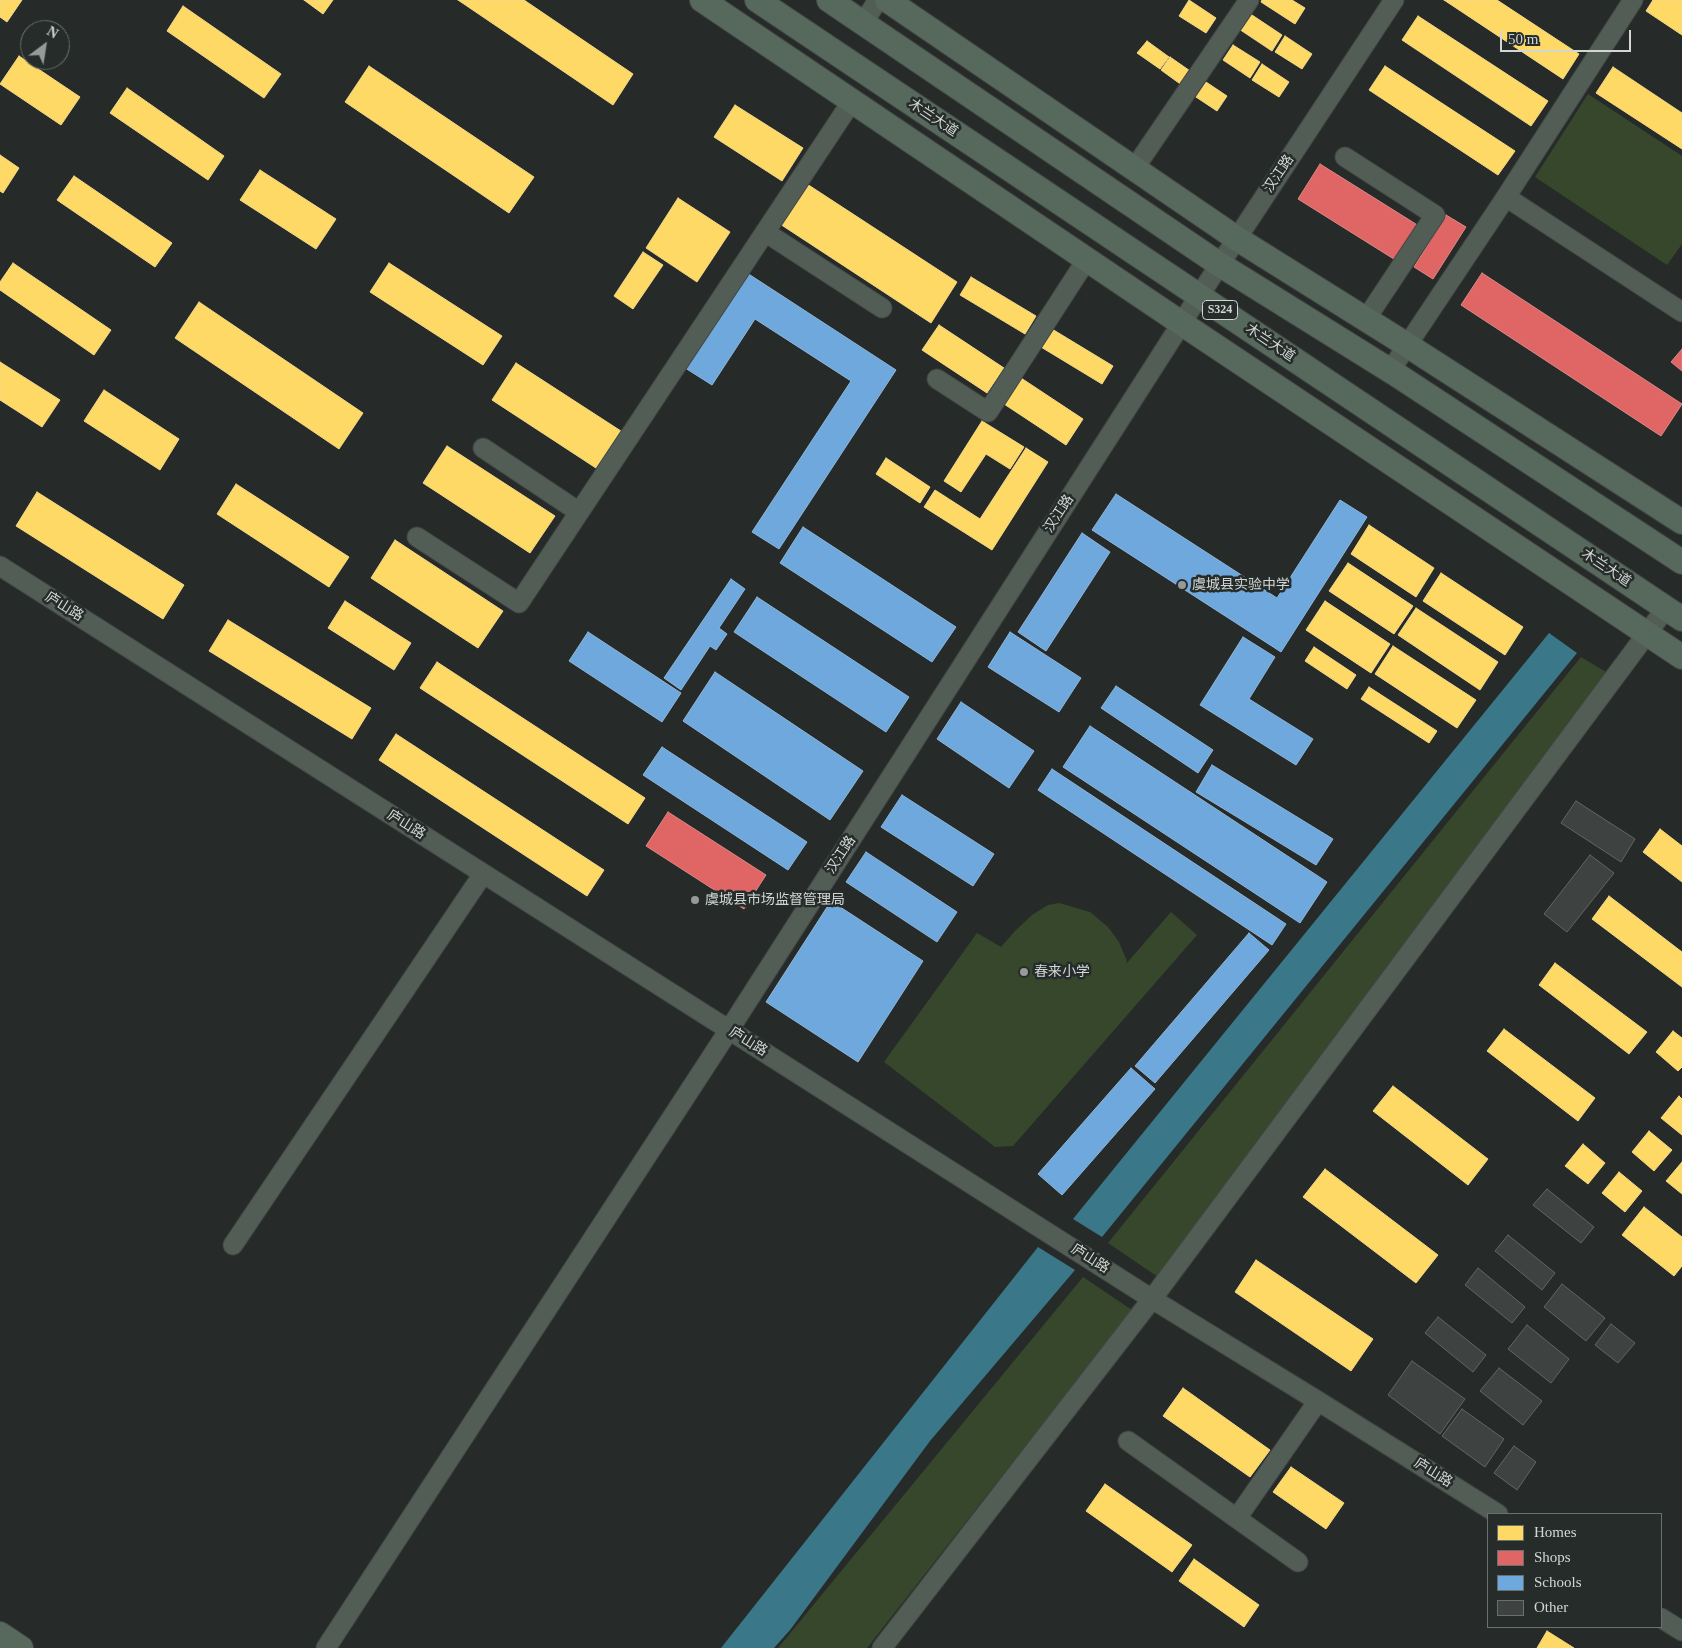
<!DOCTYPE html>
<html>
<head>
<meta charset="utf-8">
<style>
  body { margin:0 }
  #map { position:relative; width:1682px; height:1648px; overflow:hidden; background:#262b29; font-family:"Times New Roman",serif }
  canvas { display:block }
  .legend { position:absolute; left:1487px; top:1513px; width:175px; height:115px; box-sizing:border-box; background:#252c2a; border:1px solid #6a706e; margin:0; padding:6px 9px; list-style:none; font-size:15px; color:#d2d6d4 }
  .legend li { display:flex; align-items:center; gap:10px; height:25px }
  .legend b { width:25px; border:1px solid #6a706e }
  .north { position:absolute; left:20px; top:20px; width:50px; height:50px; box-sizing:border-box; background:#252c2a; border:1px solid #6a706e; border-radius:50%; rotate:31deg; font-size:14px; font-weight:700; line-height:20px; text-align:center; color:#d2d6d4 }
  .north::after { content:''; display:block; margin:auto; width:18px; height:22px; background:#969a98; clip-path:polygon(50% 0,100% 100%,50% 72%,0 100%) }
  .scale { position:absolute; left:1500px; top:30px; width:131px; height:22px; box-sizing:border-box; border:2px solid #d2d6d4; border-top:0; padding-left:6px; font-size:15px; line-height:18px; white-space:nowrap; color:#d2d6d4; -webkit-text-stroke:4px #252c2a; paint-order:stroke }
</style>
</head>
<body>
<div id="map">
<canvas width="1682" height="1648"></canvas>
<ul class="legend">
<li><b style="height:14px;background:#ffd966"></b>Homes</li>
<li><b style="height:14px;background:#e06666"></b>Shops</li>
<li><b style="height:14px;background:#6fa8dc"></b>Schools</li>
<li><b style="height:14px;background:#3e4241"></b>Other</li>
</ul>
<div class="north">N</div>
<div class="scale">50 m</div>
</div>
<script>
const c = document.querySelector('canvas').getContext('2d');
c.lineJoin = 'round';
function fill(path, color) { c.fillStyle = color; c.fill(path, 'evenodd'); }
const shape = rows => new Path2D(rows.map(r => 'M' + r).join(''));
function stroke(path, color, width, dash) { c.strokeStyle = color; c.lineWidth = width; c.lineCap = dash ? 'butt' : 'round'; c.setLineDash(dash || []); c.stroke(path); }
function label(font, color, halo, rows, align = 'center') {
  c.font = font + ' "Times New Roman","Noto Sans SC",serif'; c.lineWidth = 5; c.setLineDash([]); c.textBaseline = 'middle'; c.strokeStyle = halo; c.fillStyle = color; for (const [text, x, y, turn = 0] of rows) {
    c.save(); c.translate(x, y); c.rotate((+turn || 0) * Math.PI / 180); c.textAlign = isNaN(turn) ? turn : align; if (halo) c.strokeText(text, 0, 0); c.fillText(text, 0, 0); c.restore();
  }
}
const green = shape([
  [1588,94,1682,156,1682,244,1667,265,1535,177],
  [1581,657,1611,675,1158,1277,1108,1243],
  [1059,903,1090,912,1108,927,1119,942,1127,961,1126,964,1171,912,1197,935,1013,1146,995,1147,884,1062,977,933,1001,947,1015,931,1032,915,1048,905],
  [1083,1277,1132,1310,867,1648,778,1648]
]);
const water = shape([
  [1549,633,1577,653,1102,1237,1073,1219],
  [1038,1247,1075,1270,930,1441,790,1630,774,1648,721,1648]
]);
const homes = shape([
  [0,0,22,0,7,22,0,17,0,0],
  [304,0,333,0,323,14,304,0],
  [458,0,524,0,633,74,613,105,458,0],
  [1189,0,1216,18,1206,33,1179,16,1189,0],
  [1262,0,1292,0,1305,8,1295,24,1261,2,1262,0],
  [1444,0,1497,0,1579,54,1563,79,1444,0],
  [1653,0,1682,0,1682,35,1646,11,1653,0],
  [183,6,281,74,264,98,167,31,183,6],
  [1249,13,1282,35,1272,51,1239,29,1249,13],
  [1418,16,1548,101,1531,126,1402,40,1418,16],
  [1285,36,1312,54,1302,69,1275,52,1285,36],
  [1147,41,1169,57,1160,69,1137,53,1147,41],
  [1233,45,1260,62,1250,78,1223,60,1233,45],
  [19,56,80,97,61,125,0,84,19,56],
  [1170,57,1193,73,1183,86,1161,70,1170,57],
  [1262,64,1289,82,1279,97,1252,80,1262,64],
  [369,66,534,177,509,213,345,102,369,66],
  [1385,66,1515,151,1498,175,1369,90,1385,66],
  [1613,67,1682,113,1682,149,1596,93,1613,67],
  [1200,78,1227,96,1217,111,1190,93,1200,78],
  [127,88,224,156,208,180,110,113,127,88],
  [735,105,803,148,782,181,714,137,735,105],
  [0,155,19,168,3,193,0,191,0,155],
  [260,170,336,219,316,249,240,200,260,170],
  [74,176,172,243,155,267,57,200,74,176],
  [807,184,957,282,931,323,780,224,807,184],
  [678,198,730,232,697,282,646,248,678,198],
  [643,252,663,265,633,309,614,296,643,252],
  [13,263,111,330,94,355,0,290,0,282,13,263],
  [389,263,502,336,483,365,370,292,389,263],
  [971,277,1036,316,1025,334,960,295,971,277],
  [199,302,363,413,339,449,175,338,199,302],
  [939,325,1004,368,987,393,922,350,939,325],
  [1047,326,1113,366,1102,384,1036,344,1047,326],
  [0,362,60,400,42,427,0,400,0,362],
  [516,363,624,433,599,470,492,400,516,363],
  [1018,376,1083,419,1066,445,1001,402,1018,376],
  [104,390,179,439,160,470,84,421,104,390],
  [982,421,1024,447,1010,469,986,454,961,492,944,481,982,421],
  [447,446,555,516,530,553,423,483,447,446],
  [1026,448,1048,462,992,550,924,507,935,490,980,519,1026,448],
  [886,458,930,487,920,503,876,474,886,458],
  [236,484,349,557,329,587,217,514,236,484],
  [37,492,184,585,163,619,16,526,37,492],
  [1369,525,1434,568,1416,597,1351,554,1369,525],
  [395,540,503,611,478,648,371,578,395,540],
  [1348,563,1413,606,1394,634,1329,591,1348,563],
  [1441,573,1523,627,1505,655,1423,601,1441,573],
  [345,601,411,643,394,670,328,628,345,601],
  [1325,601,1390,644,1371,673,1306,630,1325,601],
  [1416,608,1498,662,1480,690,1398,635,1416,608],
  [228,620,371,708,352,739,209,651,228,620],
  [1393,646,1476,700,1457,728,1375,674,1393,646],
  [1314,647,1356,675,1347,689,1305,661,1314,647],
  [437,662,645,798,628,824,420,688,437,662],
  [1369,687,1437,731,1429,743,1361,699,1369,687],
  [396,734,604,870,587,896,379,760,396,734],
  [1660,829,1682,846,1682,882,1643,852,1660,829],
  [1609,896,1682,952,1682,987,1592,919,1609,896],
  [1555,963,1647,1032,1629,1054,1539,985,1555,963],
  [1504,1029,1595,1098,1578,1121,1487,1051,1504,1029],
  [1673,1031,1682,1038,1682,1067,1678,1071,1656,1052,1673,1031],
  [1393,1086,1488,1159,1468,1185,1373,1111,1393,1086],
  [1679,1096,1682,1099,1682,1135,1661,1118,1679,1096],
  [1649,1131,1672,1150,1654,1171,1632,1152,1649,1131],
  [1583,1144,1605,1163,1588,1184,1565,1166,1583,1144],
  [1682,1162,1682,1194,1666,1181,1682,1162],
  [1325,1169,1438,1255,1416,1283,1303,1197,1325,1169],
  [1619,1172,1642,1191,1625,1212,1602,1193,1619,1172],
  [1644,1207,1682,1237,1682,1266,1674,1276,1622,1235,1644,1207],
  [1256,1260,1373,1339,1351,1371,1235,1292,1256,1260],
  [1183,1388,1270,1450,1250,1477,1163,1416,1183,1388],
  [1291,1467,1344,1503,1326,1529,1273,1492,1291,1467],
  [1105,1484,1192,1545,1172,1572,1086,1511,1105,1484],
  [1194,1559,1259,1605,1244,1627,1179,1581,1194,1559],
  [1547,1631,1574,1648,1537,1648,1547,1631]
]);
const shops = shape([
  [1320,164,1419,226,1397,261,1298,199,1320,164],
  [1446,215,1466,227,1433,279,1414,267,1446,215],
  [1482,273,1682,404,1661,436,1461,305,1482,273],
  [1682,349,1682,371,1671,362,1682,349],
  [668,812,766,875,744,909,646,846,668,812]
]);
const schools = shape([
  [744,271,896,370,779,549,752,532,851,381,755,319,712,385,682,366,744,271],
  [1116,494,1277,598,1340,500,1367,517,1281,652,1092,530,1116,494],
  [803,527,956,627,932,662,780,563,803,527],
  [1082,533,1110,552,1046,651,1018,632,1082,533],
  [731,579,745,589,719,628,727,634,716,650,710,646,681,690,664,678,731,579],
  [757,597,909,697,886,732,734,632,757,597],
  [588,632,681,693,662,722,569,661,588,632],
  [1010,632,1081,678,1059,712,988,667,1010,632],
  [1243,637,1275,657,1249,699,1313,739,1296,765,1200,705,1243,637],
  [715,672,863,771,830,820,683,721,715,672],
  [1116,686,1213,750,1198,773,1101,708,1116,686],
  [961,702,1034,751,1009,788,937,739,961,702],
  [1090,726,1327,882,1300,923,1063,767,1090,726],
  [662,747,807,842,788,870,643,775,662,747],
  [1212,765,1333,839,1316,865,1196,792,1212,765],
  [1052,769,1286,924,1272,945,1038,790,1052,769],
  [902,795,994,854,973,886,881,827,902,795],
  [866,852,957,912,937,942,846,882,866,852],
  [831,901,923,961,858,1062,766,1002,831,901],
  [1249,933,1269,950,1155,1083,1135,1066,1249,933],
  [1131,1068,1155,1089,1062,1195,1038,1174,1131,1068]
]);
const building = shape([
  [1576,801,1635,839,1621,862,1561,823,1576,801],
  [1590,855,1614,873,1567,932,1544,914,1590,855],
  [1547,1189,1594,1227,1581,1243,1533,1205,1547,1189],
  [1508,1235,1555,1273,1542,1290,1495,1251,1508,1235],
  [1478,1268,1525,1307,1512,1323,1465,1285,1478,1268],
  [1562,1284,1605,1318,1586,1341,1544,1307,1562,1284],
  [1438,1317,1486,1355,1473,1372,1425,1333,1438,1317],
  [1611,1324,1635,1343,1618,1363,1595,1345,1611,1324],
  [1527,1325,1569,1359,1551,1383,1508,1349,1527,1325],
  [1412,1361,1465,1399,1440,1434,1388,1395,1412,1361],
  [1499,1368,1542,1401,1523,1425,1480,1391,1499,1368],
  [1462,1409,1504,1439,1485,1467,1442,1436,1462,1409],
  [1514,1446,1536,1462,1517,1490,1494,1473,1514,1446]
]);
const minor = shape([
  [863,23,878,0],
  [1345,157,1435,215,1366,319],
  [1134,169,1249,0],
  [1506,197,1682,312],
  [765,232,882,308],
  [1390,371,1506,197,1633,0],
  [937,379,988,412,1087,259],
  [483,448,579,512],
  [417,537,519,603,852,101],
  [0,566,1152,1299,1318,1401,1498,1514],
  [233,1245,483,874],
  [1128,1441,1298,1562],
  [1237,1518,1318,1401],
  [1661,1618,1682,1631],
  [326,1648,729,1030,1199,296,1394,0],
  [882,1648,1152,1299,1666,608]
]);
const major = shape([
  [702,0,1181,323,1682,657],
  [757,0,1682,619],
  [829,0,1219,264,1394,373,1682,562],
  [887,0,1236,238,1407,345,1682,522],
  [0,1634,21,1648]
]);
const markers = [
  [1182,585,5,"#969a98"],
  [695,900,5,"#969a98"],
  [1024,972,5,"#969a98"]
];
const shields = [
  [1220,310,35]
];
const shieldNames = [
  ["S324",1220,310]
];
const streetNames = [
  ["木兰大道",933,118,34],
  ["汉江路",1279,174,-56],
  ["木兰大道",1270,343,34],
  ["汉江路",1059,514,-57],
  ["木兰大道",1606,568,34],
  ["庐山路",64,607,32],
  ["庐山路",406,825,32],
  ["汉江路",841,855,-57],
  ["庐山路",748,1042,32],
  ["庐山路",1090,1259,32],
  ["庐山路",1433,1473,32]
];
const poiNames = [
  ["虞城县实验中学",1192,585],
  ["虞城县市场监督管理局",705,900],
  ["春来小学",1034,972]
];
fill(green, '#37472c');
fill(water, '#3a7789');
fill(homes, '#ffd966');
stroke(homes, '#f2d887', 1);
fill(shops, '#e06666');
stroke(shops, '#dc8887', 1);
fill(schools, '#6fa8dc');
stroke(schools, '#8db6da', 1);
fill(building, '#3e4241');
stroke(building, '#626665', 1);
stroke(minor, '#424644', 21);
stroke(major, '#424644', 26);
stroke(minor, '#525d56', 19);
stroke(major, '#57685d', 24);
for (const [x, y, r, color] of markers) { const dot = new Path2D(); dot.arc(x, y, r, 0, 2 * Math.PI); c.fillStyle = color; c.fill(dot); stroke(dot, '#252c2a', 2); }
for (const [x, y, w] of shields) { const box = new Path2D(); box.roundRect(x - w / 2, y - 9.5, w, 19, 4); c.fillStyle = '#252c2a'; c.fill(box); stroke(box, '#d2d6d4', 1); }
label('bold 12px', '#d2d6d4', null, shieldNames);
label('14px', '#d2d6d4', '#252c2a', streetNames);
label('14px', '#d2d6d4', '#252c2a', poiNames, 'left');
</script>
</body>
</html>
